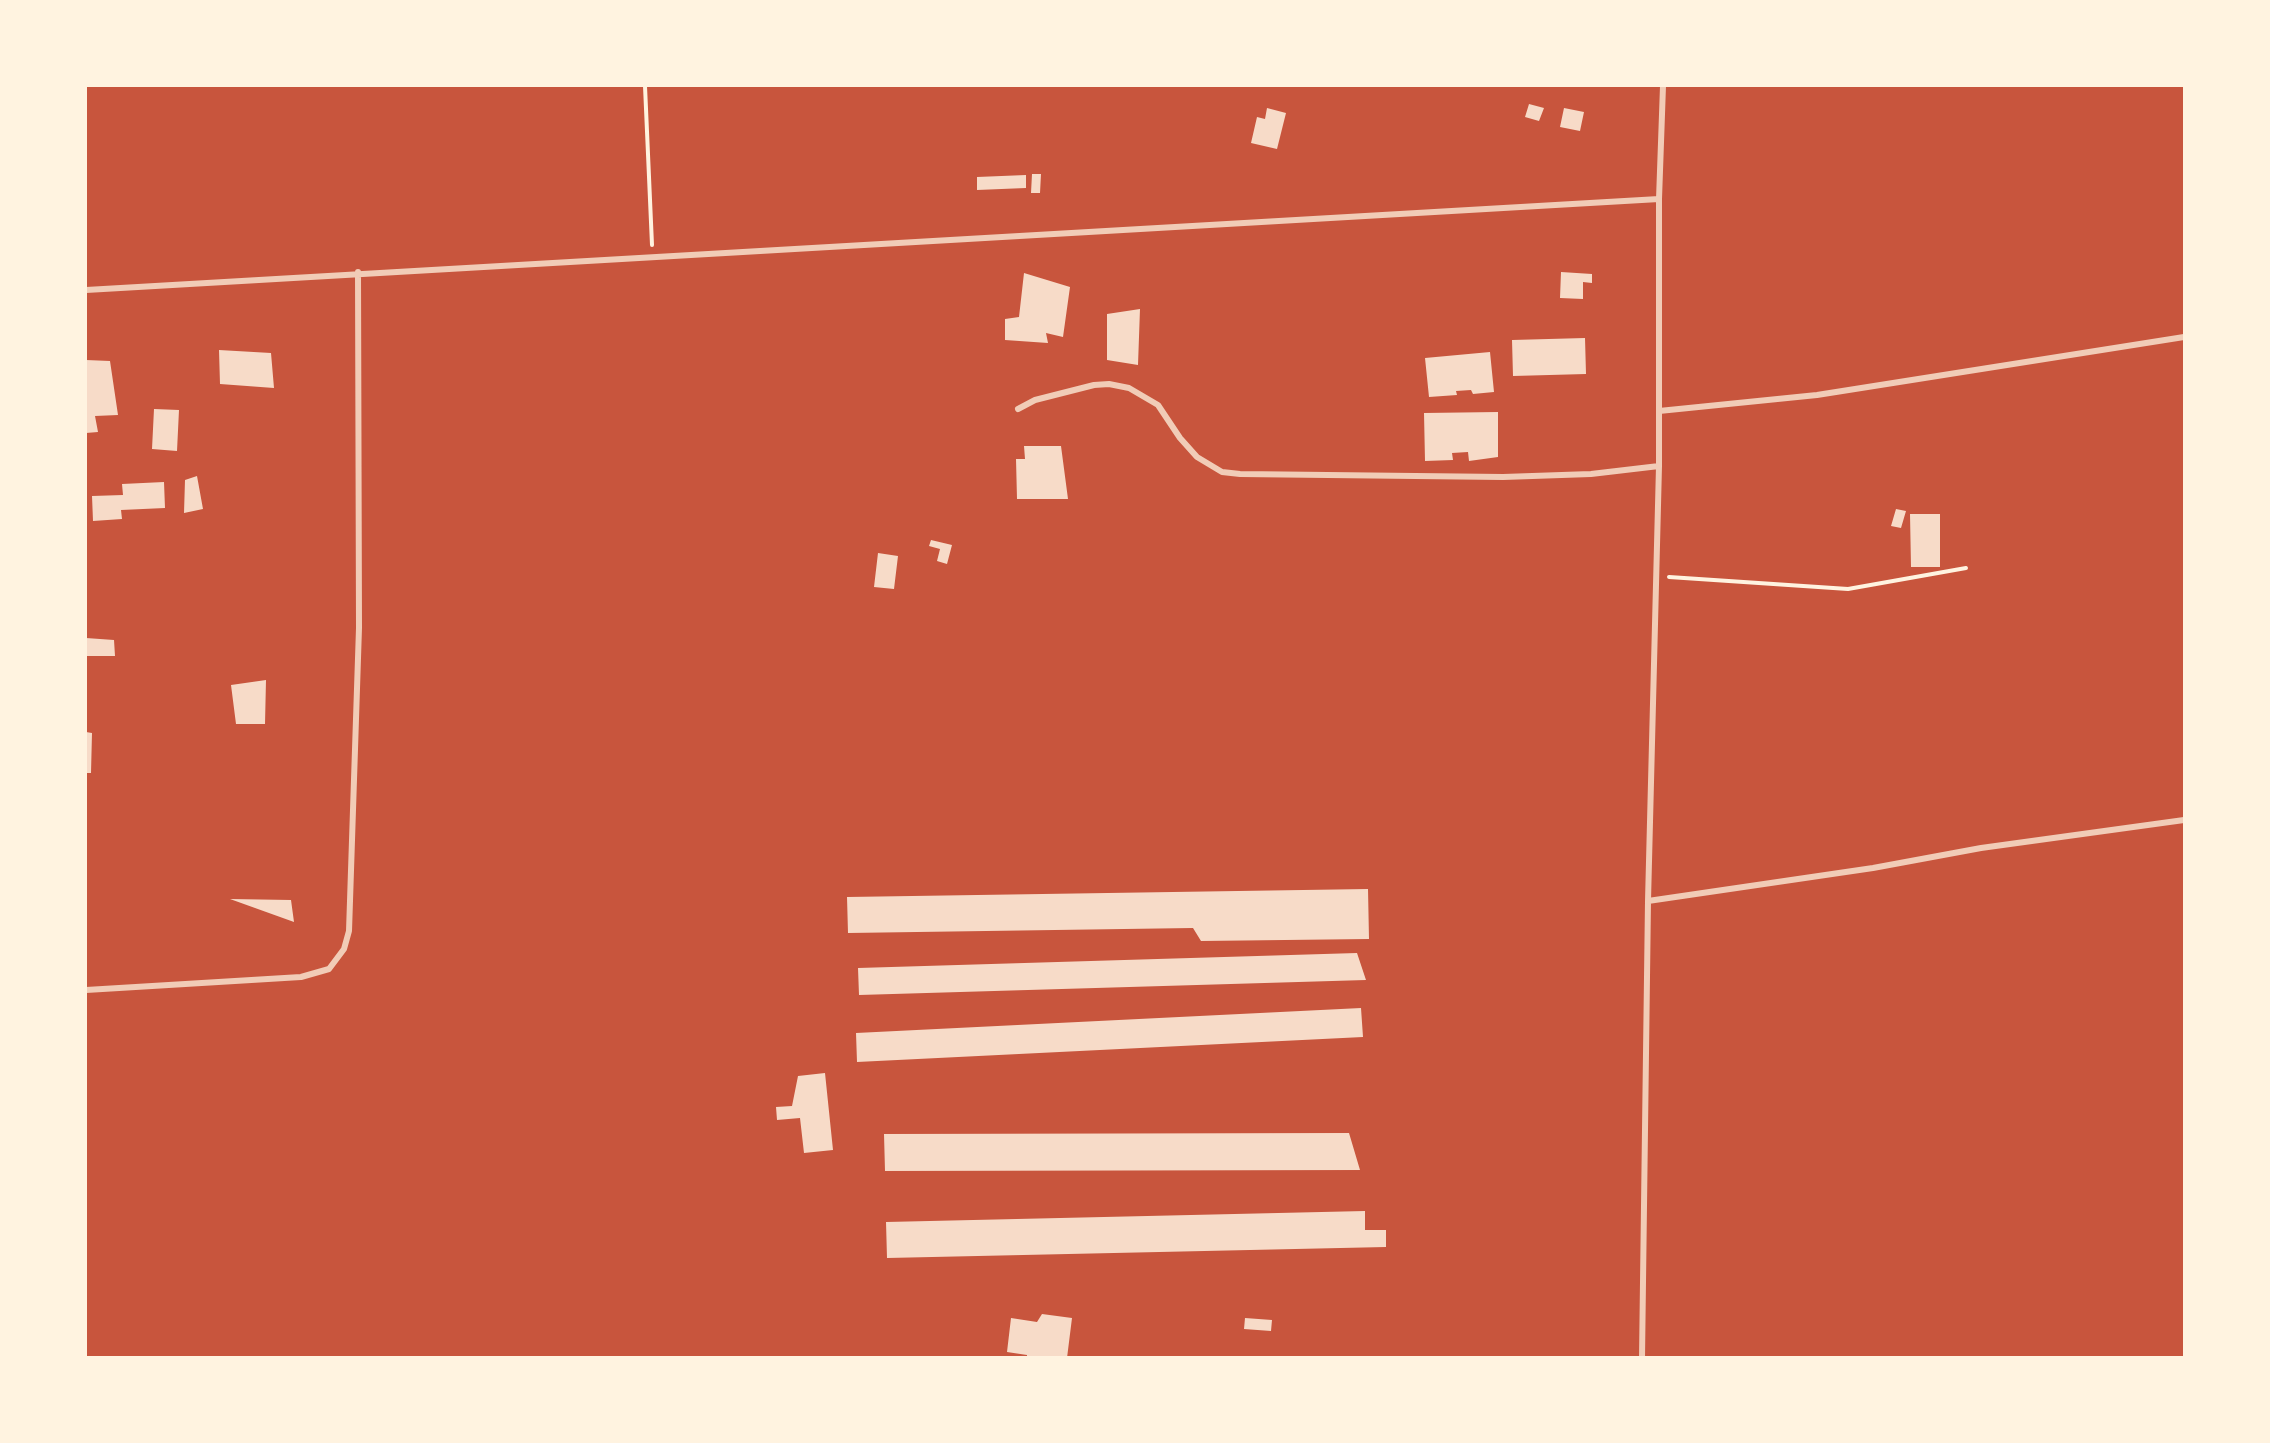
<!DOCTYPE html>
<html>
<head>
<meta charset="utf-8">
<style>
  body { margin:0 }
  #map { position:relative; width:2270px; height:1443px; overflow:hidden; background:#c8553d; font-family:Literata,serif }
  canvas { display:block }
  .frame { position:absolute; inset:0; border:87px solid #fff3e0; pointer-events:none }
</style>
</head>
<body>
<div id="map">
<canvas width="2270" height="1443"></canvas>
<div class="frame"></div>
</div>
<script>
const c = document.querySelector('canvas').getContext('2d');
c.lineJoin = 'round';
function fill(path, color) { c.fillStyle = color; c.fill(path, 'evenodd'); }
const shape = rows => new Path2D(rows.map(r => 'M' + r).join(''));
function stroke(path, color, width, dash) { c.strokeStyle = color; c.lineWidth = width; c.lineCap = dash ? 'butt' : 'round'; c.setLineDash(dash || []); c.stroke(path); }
const building = shape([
  [1529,104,1544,108,1539,121,1525,117],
  [1267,108,1286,113,1277,149,1251,143,1257,117,1265,119],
  [1564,108,1584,112,1580,131,1560,127],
  [1032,174,1041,174,1040,193,1031,193],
  [1026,175,1026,188,977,190,977,177],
  [1561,272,1592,274,1592,283,1583,282,1583,299,1560,298],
  [1024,273,1070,287,1063,337,1046,333,1048,343,1005,340,1005,319,1019,317],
  [1140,309,1138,365,1107,360,1107,314],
  [1585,338,1586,374,1513,376,1512,340],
  [219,350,271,353,274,388,220,384],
  [1490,352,1494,392,1473,394,1471,390,1456,391,1457,395,1429,397,1425,358],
  [86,360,110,361,118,415,95,416,98,432,86,433],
  [154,409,179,410,177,451,152,449],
  [1498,412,1498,457,1469,461,1468,452,1452,453,1453,460,1425,461,1424,413],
  [1024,446,1061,446,1068,499,1017,499,1016,459,1025,459],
  [197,476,203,509,184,513,185,480],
  [164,482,165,508,121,510,122,519,93,521,92,496,123,495,122,484],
  [1896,509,1906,511,1901,528,1891,526],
  [1910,514,1940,514,1940,567,1911,567],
  [931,540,952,545,947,564,937,561,940,549,929,546],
  [878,553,898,556,894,589,874,587],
  [86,638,114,640,115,656,86,656],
  [266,680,265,724,236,724,231,685],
  [86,732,92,733,91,773,86,773],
  [1368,889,1369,939,1201,941,1193,928,848,933,847,897],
  [230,899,291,900,294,922],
  [1357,953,1366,980,859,995,858,968],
  [1361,1008,1363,1037,857,1062,856,1033],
  [825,1073,833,1150,804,1153,800,1118,777,1120,776,1107,792,1106,798,1076],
  [1349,1133,1360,1170,885,1171,884,1134],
  [1365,1211,1365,1230,1386,1230,1386,1247,887,1258,886,1222],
  [1042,1314,1072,1318,1067,1358,1027,1358,1027,1355,1007,1352,1011,1318,1037,1322],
  [1245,1318,1272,1320,1271,1331,1244,1329]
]);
const path = shape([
  [645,86,652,245],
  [1669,577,1848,589,1966,568]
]);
const minor = shape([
  [86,290,1659,199],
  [1018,409,1035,400,1094,385,1109,384,1129,388,1158,405,1180,438,1197,457,1222,472,1240,474,1503,477,1591,474,1659,466],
  [1659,411,1817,395,2184,337],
  [1648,901,1873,868,1981,848,2184,820],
  [86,990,301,977,329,969,344,949,349,931,359,628,358,272],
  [1642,1358,1648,901,1659,466,1659,199,1663,86]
]);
fill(building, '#f7dbc8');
stroke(path, '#fff3e0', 4);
stroke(minor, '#f1ccb7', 6);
</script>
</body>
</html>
